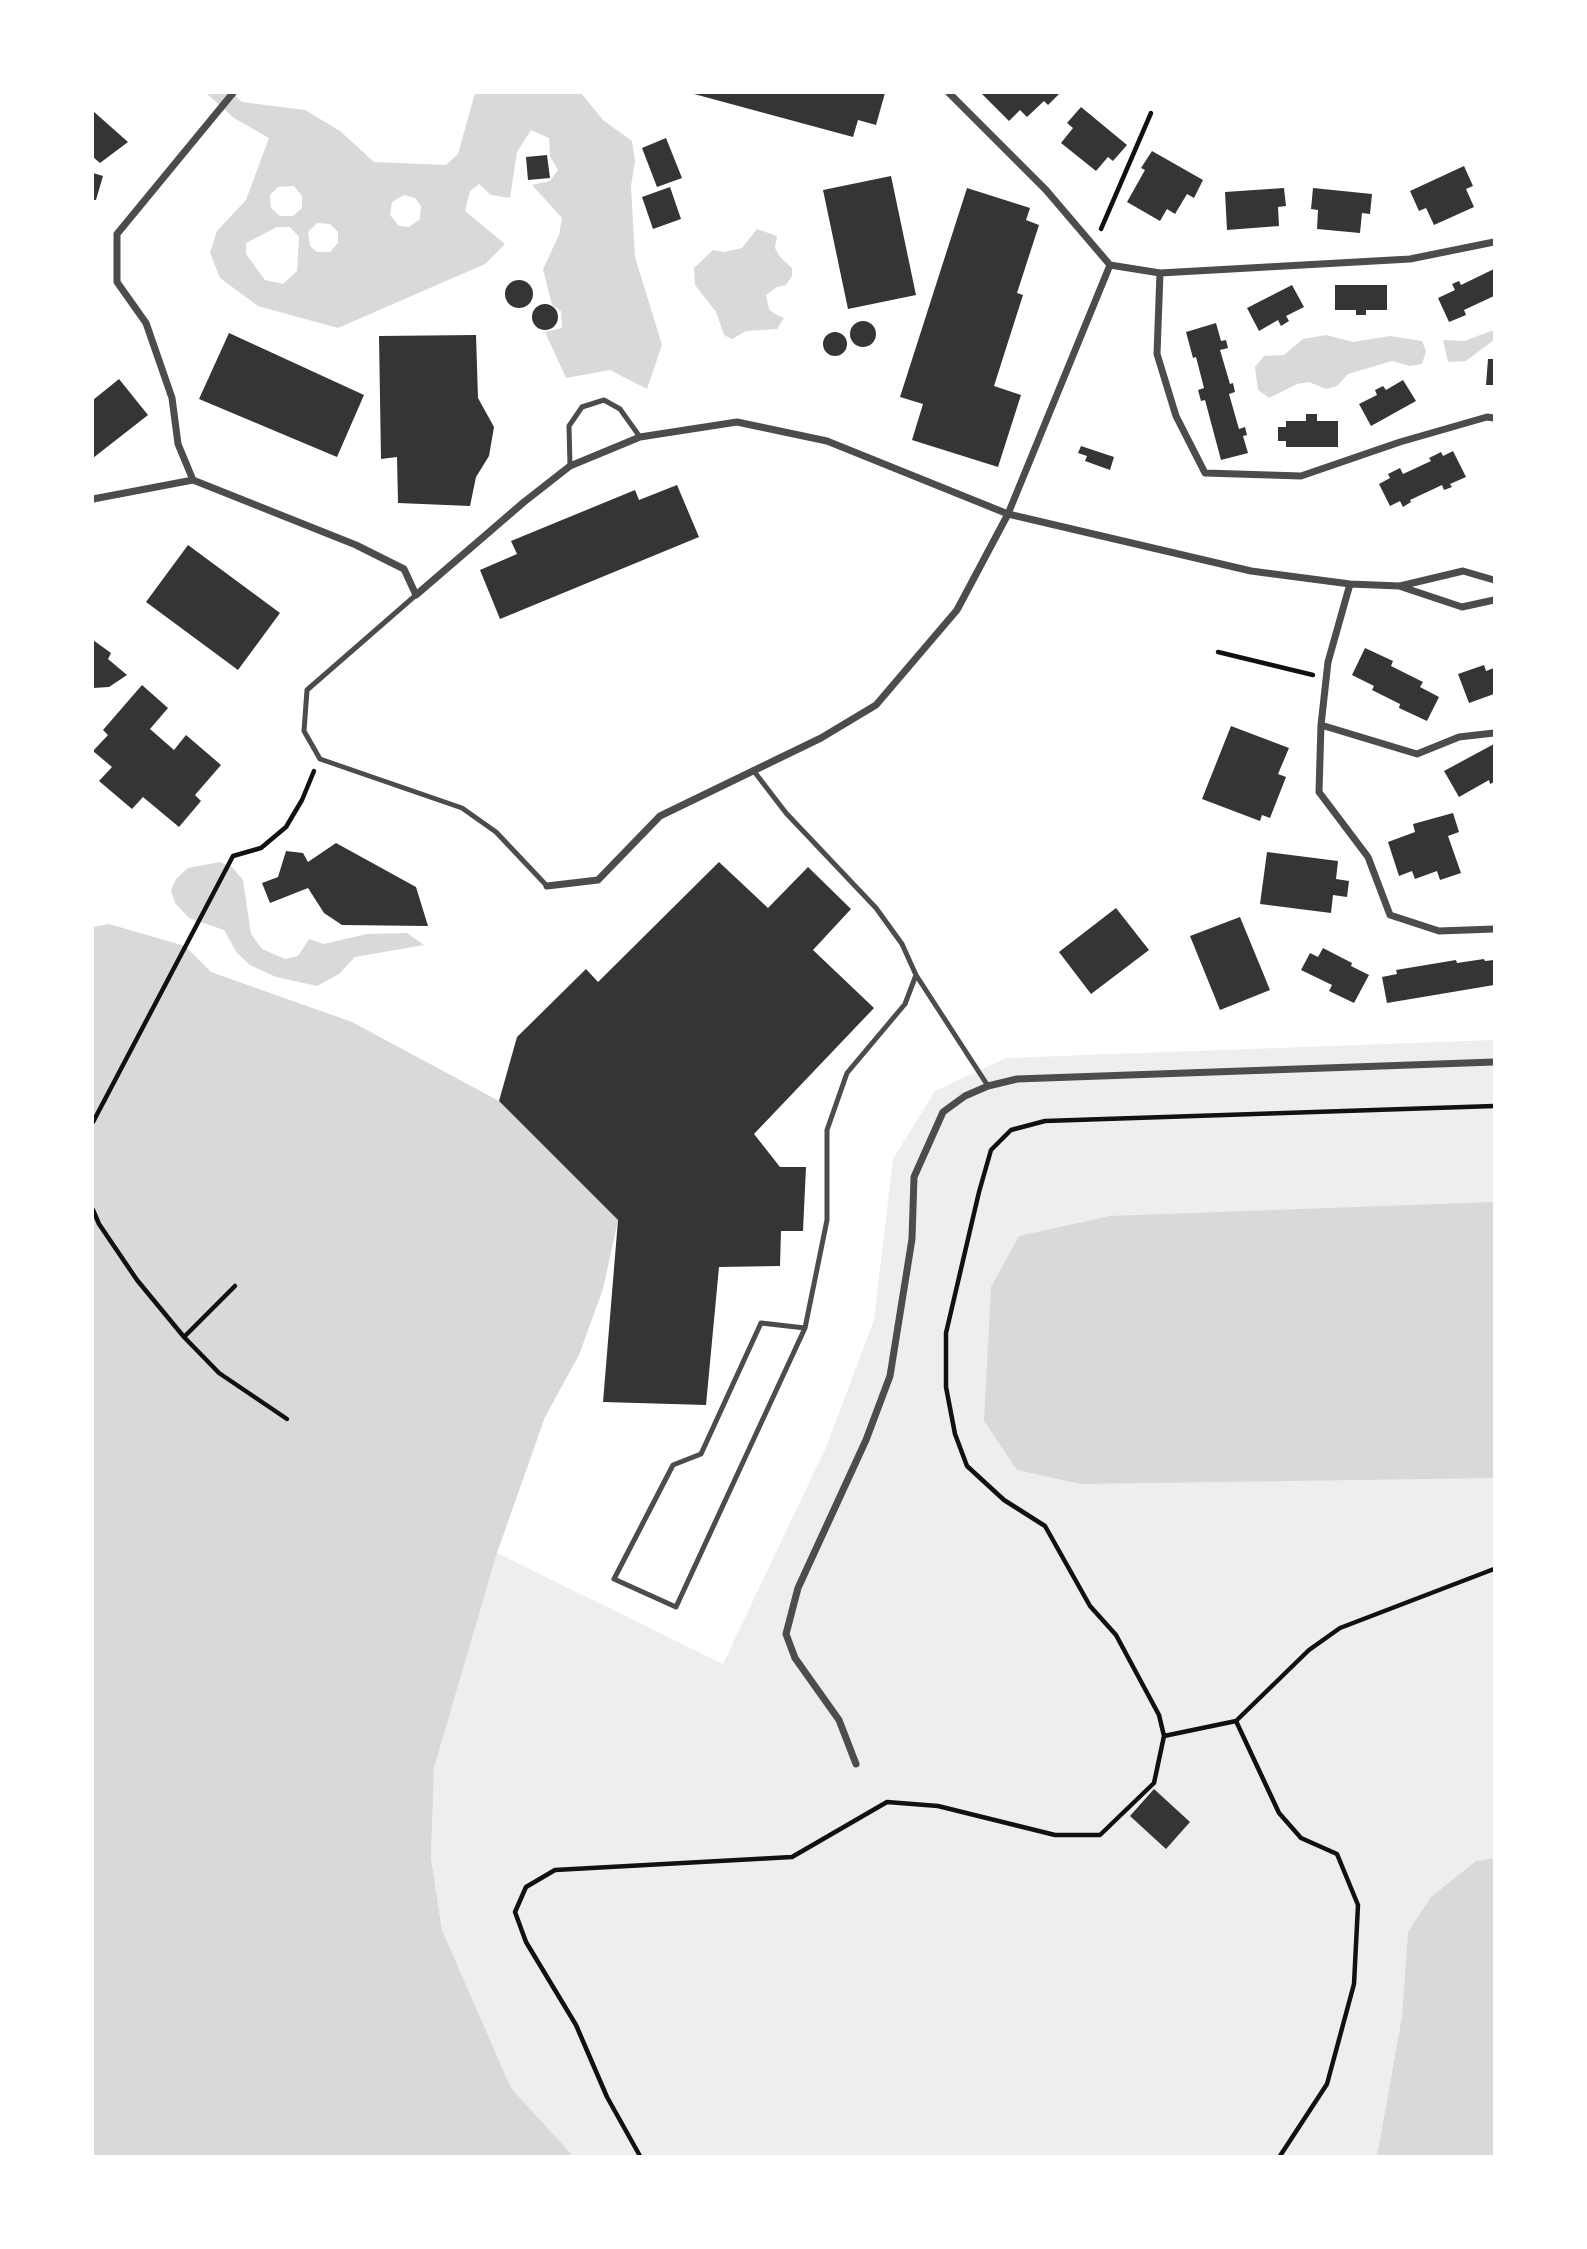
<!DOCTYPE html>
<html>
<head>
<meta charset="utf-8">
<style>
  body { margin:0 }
  #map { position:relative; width:1587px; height:2249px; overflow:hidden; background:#fff; font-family:"Exo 2",sans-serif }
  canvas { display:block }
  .frame { position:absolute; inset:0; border:94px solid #fff; pointer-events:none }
</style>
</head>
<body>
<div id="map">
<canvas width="1587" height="2249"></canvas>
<div class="frame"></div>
</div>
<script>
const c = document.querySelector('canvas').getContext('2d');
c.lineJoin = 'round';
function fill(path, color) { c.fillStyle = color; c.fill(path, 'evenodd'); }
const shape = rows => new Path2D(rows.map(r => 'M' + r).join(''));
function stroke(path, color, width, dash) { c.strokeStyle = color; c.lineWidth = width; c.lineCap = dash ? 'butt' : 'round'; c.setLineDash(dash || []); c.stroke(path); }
const green = shape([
  [1494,1040,1494,1858,1476,1861,1408,1932,1402,2016,1377,2156,573,2156,511,2088,442,1930,431,1858,434,1768,497,1553,723,1664,827,1445,874,1320,893,1159,935,1091,1006,1058]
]);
const water = shape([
  [206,93,232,93,242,102,305,110,340,131,374,162,446,165,458,154,475,93,581,93,603,120,632,141,635,161,631,186,635,257,662,345,647,389,610,370,566,378,545,332,562,328,561,311,552,305,543,269,559,235,562,218,532,185,550,181,558,170,550,156,549,138,531,130,517,152,510,198,491,195,479,184,470,191,465,211,505,244,485,264,338,328,258,306,220,278,210,253,217,231,246,200,269,138,234,118],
  [294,186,302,196,302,208,293,216,280,216,271,208,270,195,278,187],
  [404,195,415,198,421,206,420,219,409,227,399,226,390,215,392,202],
  [317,223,330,224,338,232,338,243,330,252,317,252,310,246,308,232],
  [277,227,290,227,299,237,297,271,283,284,265,280,246,254,246,243],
  [757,229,777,236,775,248,780,257,792,268,792,276,786,285,777,287,766,295,769,309,775,314,784,318,777,329,746,331,732,339,724,335,716,312,695,285,694,268,713,250,724,252,742,248],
  [1494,330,1494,340,1466,361,1448,362,1443,340,1464,341],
  [1326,335,1353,342,1390,336,1422,341,1426,351,1422,364,1410,366,1392,361,1348,374,1337,386,1326,389,1309,382,1297,384,1269,398,1258,390,1255,367,1264,356,1284,355,1303,339],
  [220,862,232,867,243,880,251,934,262,949,285,959,298,956,309,939,324,944,367,934,407,933,424,945,355,957,339,974,317,986,276,977,250,965,237,953,224,930,189,918,175,903,171,890,176,879,188,868],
  [109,924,185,946,211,972,352,1022,499,1101,618,1220,603,1289,579,1355,545,1417,497,1553,434,1768,431,1858,442,1930,511,2088,573,2156,93,2156,93,927],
  [1494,1202,1494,1478,1081,1484,1017,1470,984,1421,991,1287,1019,1236,1110,1216],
  [1494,1858,1494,2156,1377,2156,1402,2016,1408,1932,1431,1897,1476,1861]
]);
const building = shape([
  [885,93,876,125,858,120,853,137,694,94],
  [981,93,1060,93,1048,105,1044,101,1027,117,1020,110,1009,121],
  [1081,107,1127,145,1113,161,1108,157,1096,171,1061,143,1073,128,1067,123],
  [93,111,128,142,100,163,93,157],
  [666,138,682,178,657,187,642,148],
  [1152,151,1203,180,1194,198,1187,194,1175,214,1167,209,1160,221,1127,202,1145,170,1141,168],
  [547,155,550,178,528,180,526,157],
  [1464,166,1473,186,1466,189,1474,207,1434,225,1426,208,1419,211,1410,191],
  [93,173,103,176,96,200,93,200],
  [891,176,916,295,848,309,823,190],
  [670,187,681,219,653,229,642,197],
  [967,188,1030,208,1026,220,1039,225,1017,293,1023,295,994,386,1021,395,998,467,912,440,923,404,900,397],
  [1284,188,1286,206,1278,207,1279,226,1227,230,1225,192],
  [1313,188,1372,194,1370,214,1362,213,1360,233,1317,229,1318,210,1311,209],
  [1494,269,1494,296,1464,310,1466,315,1449,322,1438,298,1455,290,1452,284,1459,281,1461,285],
  '505 294a14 14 0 1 1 28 0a14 14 0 1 1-28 0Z',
  [1292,285,1304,307,1286,316,1289,321,1281,326,1278,320,1259,331,1247,308],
  [1335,285,1387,285,1387,310,1366,310,1366,315,1356,315,1356,310,1335,310],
  '532 317a13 13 0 1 1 26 0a13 13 0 1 1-26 0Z',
  '850 334a13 13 0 1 1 26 0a13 13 0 1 1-26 0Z',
  [1216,323,1221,341,1226,340,1228,348,1220,350,1230,384,1233,383,1235,392,1229,394,1239,429,1245,427,1247,435,1243,436,1248,453,1221,460,1205,400,1201,401,1198,390,1204,388,1196,357,1193,358,1186,332],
  '823 344a12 12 0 1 1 24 0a12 12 0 1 1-24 0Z',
  [229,333,364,395,337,457,199,399],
  [476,335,478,398,494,427,489,456,476,477,470,506,398,503,397,457,381,459,379,336],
  [1488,359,1494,359,1494,385,1486,385],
  [119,379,148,415,93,458,93,400],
  [1403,380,1416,401,1371,426,1359,404,1377,395,1375,390,1383,386,1386,390],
  [1306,414,1317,414,1317,421,1338,421,1338,447,1286,447,1286,441,1278,441,1278,427,1286,427,1286,421,1306,421],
  [1081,446,1114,457,1110,470,1085,461,1087,456,1078,453],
  [1453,451,1466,477,1450,484,1452,487,1444,490,1442,485,1410,500,1411,502,1403,507,1400,501,1390,506,1379,484,1390,478,1388,474,1400,468,1403,474,1431,461,1429,458,1441,452,1443,456],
  [677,485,699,537,500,619,480,570,517,554,511,541,635,490,639,500],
  [188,545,280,613,238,670,146,602],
  [93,640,111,653,108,659,127,675,109,687,93,688],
  [1365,648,1393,661,1391,666,1423,682,1420,687,1439,697,1427,721,1399,708,1400,704,1372,690,1374,686,1352,675],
  [1484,665,1486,671,1494,668,1494,694,1469,703,1458,674],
  [142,685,168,708,150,729,174,750,186,735,221,765,195,795,201,801,179,827,143,797,132,809,99,781,112,767,93,751,108,735,103,730],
  [1231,726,1289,748,1278,774,1286,777,1270,818,1262,815,1260,821,1202,799],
  [1494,744,1494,782,1490,784,1489,780,1459,797,1444,771],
  [1453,813,1459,832,1448,836,1461,873,1440,880,1437,871,1415,879,1412,871,1399,876,1388,842,1415,832,1413,824],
  [336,843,416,887,428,926,342,925,324,913,308,888,270,903,262,883,278,877,286,851,303,853,308,862],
  [1267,852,1338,861,1336,879,1349,881,1347,897,1333,895,1331,913,1260,904],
  [719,862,768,908,808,867,851,909,813,950,874,1008,754,1134,780,1167,806,1167,803,1231,781,1231,780,1266,719,1267,706,1405,603,1402,618,1220,499,1101,517,1037,586,969,598,982],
  [1116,908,1149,950,1091,994,1059,952],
  [1240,917,1270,990,1220,1010,1190,936],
  [1323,948,1352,963,1351,966,1369,975,1354,1003,1329,991,1332,985,1301,970,1310,953,1318,957],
  [1484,959,1485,961,1494,960,1494,985,1387,1003,1382,977,1397,974,1396,970,1456,960,1457,963],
  [1154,1789,1190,1822,1166,1849,1130,1816]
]);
const path = shape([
  [1101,229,1151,113],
  [1218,652,1313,675],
  [93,1122,233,856,261,848,286,827,302,800,314,771],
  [93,1210,99,1224,137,1280,184,1337,219,1373,287,1419],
  [184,1337,235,1286],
  [1236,1721,1309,1650,1340,1628,1494,1569],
  [1164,1736,1159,1715,1116,1635,1090,1606,1045,1526,1004,1500,967,1466,955,1434,946,1387,946,1333,979,1192,991,1150,1011,1130,1045,1121,1494,1106],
  [640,2156,607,2097,576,2025,526,1942,515,1912,526,1887,555,1870,792,1857,887,1802,938,1806,1055,1835,1100,1835,1154,1783,1164,1736,1236,1721,1279,1813,1301,1838,1337,1854,1358,1905,1354,1984,1327,2084,1280,2156]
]);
const service = shape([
  [570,466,569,426,582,407,604,400,620,409,640,437],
  [416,595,307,690,304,731,320,759,462,808,496,832,547,886],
  [753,770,786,813,876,908,902,944,916,975,988,1086],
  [805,1328,761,1323,701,1454,673,1465,614,1579,676,1607,805,1328,827,1220,827,1130,847,1073,905,1004,916,975]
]);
const minor = shape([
  [233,93,117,234,117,282,146,323,172,398,178,444,193,480,356,545,404,569,416,595,524,502,570,466,640,437,737,422,827,441,1008,514,1251,571,1350,584,1399,586,1462,607,1494,600],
  [949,93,1046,190,1110,265],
  [1110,265,1160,273,1410,259,1494,242],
  [1160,273,1157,354,1176,416,1205,473,1301,476,1400,442,1487,417,1494,418],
  [93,499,193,480],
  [1350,584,1328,662,1321,725,1319,792,1368,857,1390,915,1439,931,1494,929],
  [1400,586,1463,571,1494,580],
  [1321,725,1417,754,1459,737,1494,733],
  [547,886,598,880,660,816,821,738,876,705,957,610,1008,514,1110,265],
  [856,1764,839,1720,795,1658,786,1634,798,1588,866,1440,890,1376,912,1239,914,1177,943,1112,965,1096,988,1086,1017,1079,1494,1062]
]);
fill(green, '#eee');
fill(water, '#d9d9d9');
fill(building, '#353535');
stroke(path, '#111', 4.5);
stroke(service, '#4c4c4c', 5);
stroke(minor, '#4c4c4c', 7);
</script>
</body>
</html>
